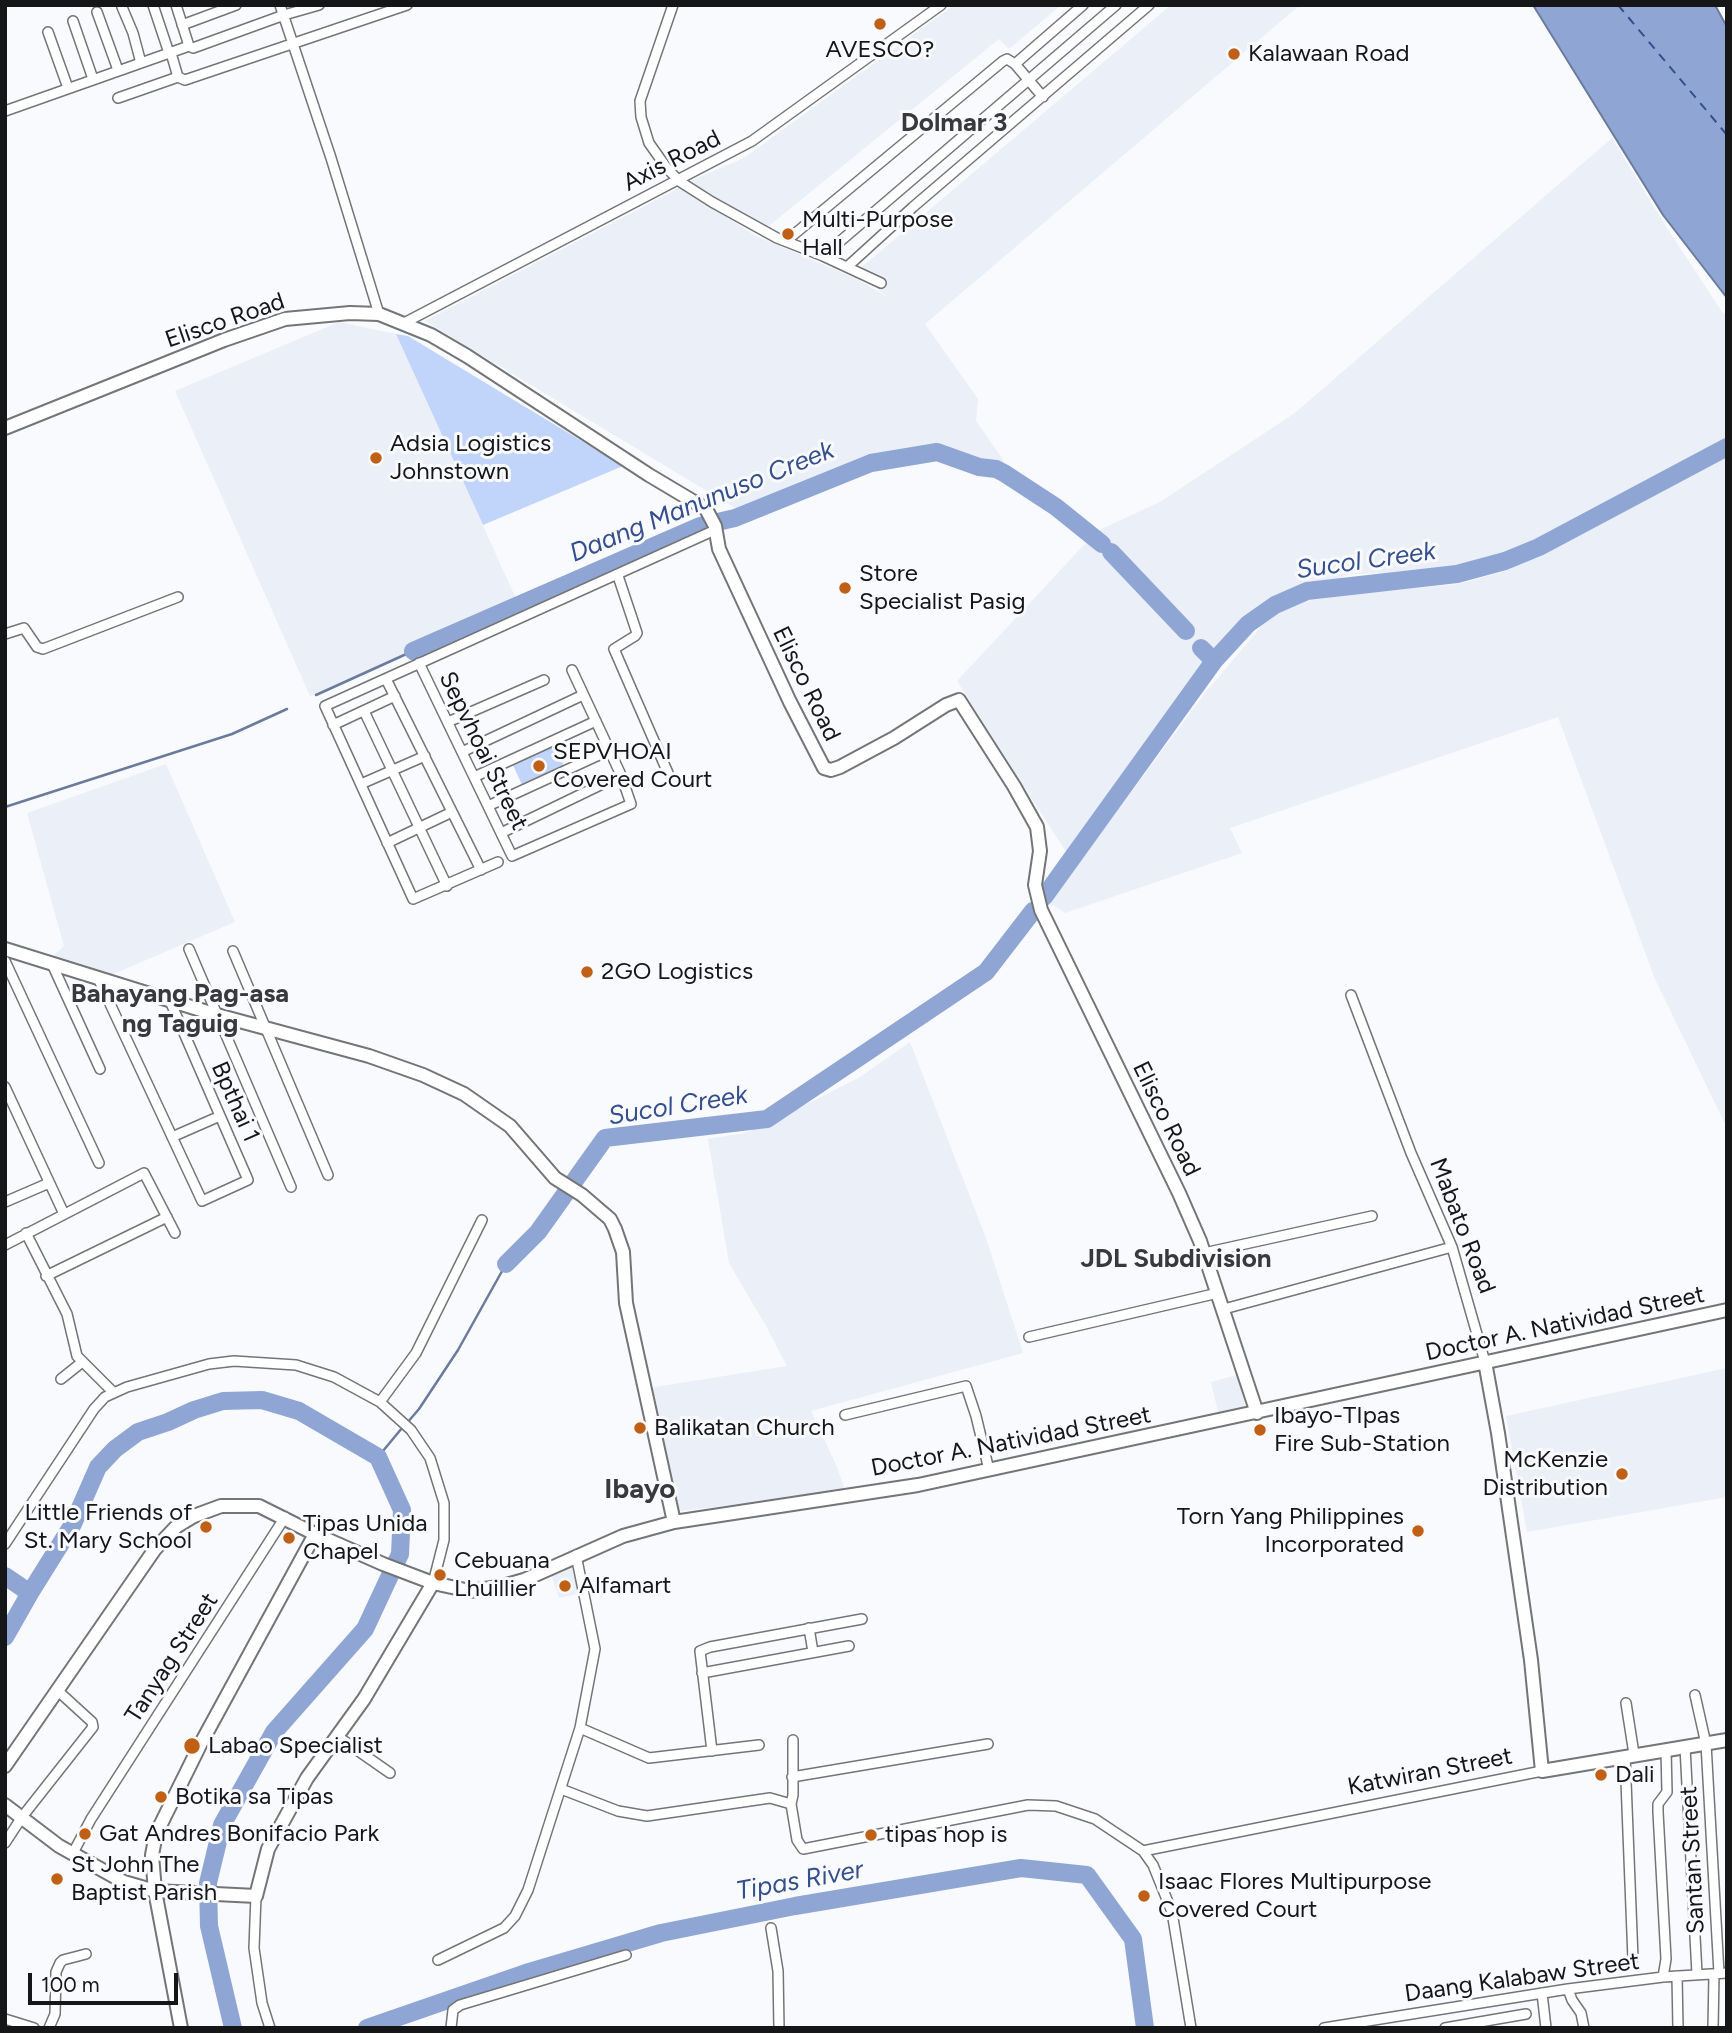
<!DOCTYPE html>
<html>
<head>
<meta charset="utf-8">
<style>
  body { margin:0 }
  #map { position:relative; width:1732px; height:2033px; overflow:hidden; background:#f9fafd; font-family:Figtree,sans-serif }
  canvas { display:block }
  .frame { position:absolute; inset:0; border:7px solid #151617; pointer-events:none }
  .scale { position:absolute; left:28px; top:1973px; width:150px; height:32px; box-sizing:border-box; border:4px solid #151617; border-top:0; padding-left:9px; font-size:21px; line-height:24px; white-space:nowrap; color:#151617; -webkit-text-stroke:5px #f9fafd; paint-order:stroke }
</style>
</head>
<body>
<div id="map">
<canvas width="1732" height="2033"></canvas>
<div class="frame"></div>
<div class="scale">100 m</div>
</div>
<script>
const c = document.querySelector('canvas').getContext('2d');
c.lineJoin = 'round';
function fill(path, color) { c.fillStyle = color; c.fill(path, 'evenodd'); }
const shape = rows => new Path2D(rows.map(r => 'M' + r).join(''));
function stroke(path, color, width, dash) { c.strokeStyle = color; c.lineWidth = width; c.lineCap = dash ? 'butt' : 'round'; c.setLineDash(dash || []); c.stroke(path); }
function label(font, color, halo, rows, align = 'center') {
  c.font = font + ' Figtree,sans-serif'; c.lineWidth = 6; c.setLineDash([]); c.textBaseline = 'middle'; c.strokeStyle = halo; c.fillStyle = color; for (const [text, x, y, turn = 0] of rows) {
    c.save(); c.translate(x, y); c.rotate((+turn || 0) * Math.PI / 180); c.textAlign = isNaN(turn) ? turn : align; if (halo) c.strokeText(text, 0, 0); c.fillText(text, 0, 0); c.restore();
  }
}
const built = shape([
  [954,5,1061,5,1009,49,999,39,765,229,690,181,744,158],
  [1171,5,1300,5,925,324,978,399,976,421,1004,461,996,466,925,451,871,460,740,511,425,321,681,187,756,236,855,278,889,298,856,272],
  [1612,138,1660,217,1722,312,1727,316,1727,442,1611,504,1495,558,1426,572,1353,574,1316,584,1267,603,1222,646,1068,855,957,681,1097,531,1160,502,1295,413],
  [339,322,396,334,518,603,310,696,175,391],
  [1727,456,1727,1128,1655,979,1558,717,1230,828,1242,853,1065,913,1049,902,1205,693,1270,616,1307,601,1360,593,1459,584,1505,571],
  [166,764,235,922,111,975,52,957,64,946,27,813],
  [910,1042,986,1238,1023,1353,811,1411,837,1467,846,1493,679,1511,649,1388,787,1366,766,1326,729,1263,708,1139,744,1133,764,1126,860,1077],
  [1727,1368,1727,1497,1527,1532,1506,1416],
  [1237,1375,1245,1406,1218,1412,1211,1382],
  [576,1563,581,1593,559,1598,551,1574]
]);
const green = shape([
  [396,334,408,336,623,466,483,525],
  [554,744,565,768,523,787,512,763]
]);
const water = shape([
  [1533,5,1715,5,1727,27,1727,298,1663,215,1533,5]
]);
const stream = shape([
  [316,695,413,651],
  [5,807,232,734,287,709],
  [407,1423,419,1409,458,1350,506,1264],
  [378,1457,402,1428]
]);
const river = shape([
  [1111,552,1186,631],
  [1201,648,1214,661],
  [413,651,700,526,735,518,871,463,937,452,979,467,996,469,1004,473,1056,507,1102,544],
  [1044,897,1214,661,1248,624,1275,605,1307,591,1457,574,1505,561,1539,547,1727,447],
  [506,1264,538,1232,605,1138,767,1119,986,972,1033,911],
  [5,1576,30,1593,73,1524,98,1467,115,1449,138,1432,168,1422,194,1410,223,1401,262,1400,299,1411,378,1457,402,1510,400,1554,365,1629,274,1732,222,1825,208,1883,209,1926,233,2028],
  [5,1637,30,1593],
  [367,2028,526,1973,661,1933,795,1906,1021,1868,1087,1875,1133,1939,1145,2028]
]);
const ferry = shape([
  [1618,5,1727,135]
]);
const street = shape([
  [153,5,169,53],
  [176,5,189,46],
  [280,5,331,158,379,314],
  [673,5,640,101,641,117,649,143,666,167,679,181,712,202,777,238,823,256,881,283],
  [122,7,133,33,141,63],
  [97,12,118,70],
  [73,21,93,79],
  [182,25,236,5],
  [48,32,68,88],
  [171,53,178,77,185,80,407,5],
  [1015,64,1043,97],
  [118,98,178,77],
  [5,111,189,46,193,48,284,15,319,5],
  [786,241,1003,61,1007,59,1015,64,1083,5],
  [823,256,1116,5],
  [847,267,913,207,1149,5],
  [404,323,752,141,941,5],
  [618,576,637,633,635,636,614,649,668,773],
  [5,634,24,628,37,647,43,649,178,597],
  [419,663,512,856,631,804,621,775,572,670],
  [386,679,481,870],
  [364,711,447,886],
  [448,722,544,680],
  [333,725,395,696],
  [462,752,583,695],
  [474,777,596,721],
  [361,784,425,756],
  [488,806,610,750],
  [501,833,621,775],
  [387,843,452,812],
  [498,862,413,899,325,706,715,530],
  [189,949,291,1187],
  [233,951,328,1175],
  [5,961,99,1163],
  [52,964,100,1069],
  [98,978,202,1201,248,1180,170,1001],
  [1351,995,1411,1153,1452,1247,1485,1362],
  [5,1087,64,1214],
  [172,1137,220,1116],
  [5,1202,49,1183],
  [26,1233,67,1314,77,1356,113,1392],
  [5,1245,144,1173,175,1233],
  [1204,1253,1372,1216],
  [46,1276,167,1217],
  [1224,1309,1452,1247],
  [1029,1337,1218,1293],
  [61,1379,81,1363],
  [380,1402,416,1353,482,1220],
  [845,1415,966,1386,976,1416,989,1470],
  [5,1544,94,1409,105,1397,127,1387,209,1364,234,1361,296,1365,334,1377,380,1402,411,1430,430,1458,444,1503,444,1540,433,1583],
  [809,1628,813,1652],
  [702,1673,849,1646],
  [1695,1695,1706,1744,1719,1973],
  [1626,1703,1634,1754],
  [580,1728,649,1758,759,1745],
  [337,1736,390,1773],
  [793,1740,793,1795,791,1804,797,1840,803,1849,1028,1805,1056,1806,1095,1819,1143,1851,1153,1865,1172,1912,1191,2028],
  [1685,1747,1697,1974],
  [712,1751,700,1651,710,1647,862,1619],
  [1625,1756,1633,1959],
  [792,1777,988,1744],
  [561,1789,618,1811,647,1816,770,1798,791,1804],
  [5,1843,22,1817,93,1727,92,1722,57,1690],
  [1143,1851,1542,1771],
  [73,1853,91,1819,285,1517],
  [256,1896,254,1948,262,2003,270,2028],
  [771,1928,778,1971,779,2028],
  [438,1960,504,1928,515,1916,528,1890,580,1728,595,1649,576,1555],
  [1677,1976,1678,2028],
  [1663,1977,1666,1959,1658,1812,1658,1804,1667,1792,1666,1750],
  [1568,1989,1572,2000,1581,2013,1584,2028],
  [1542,1993,1546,2028],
  [5,2019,34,2028],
  [49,2028,55,2014,56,1972,60,1963,63,1960,86,1954],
  [451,2028,453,2010,460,2005,626,1955],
  [1324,2028,1568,1989,1663,1977,1727,1973],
  [1445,2028,1526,2014],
  [1713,2028,1714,1974]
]);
const secondary = shape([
  [5,428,224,340,285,319,350,313,379,314,431,335,467,356,649,475,706,509,715,526,719,549,790,702,824,768,831,770,840,767,894,738,946,705,959,700,1014,786,1037,827,1040,851,1035,885,1041,910,1179,1193,1200,1241,1257,1413],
  [5,949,217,1015,369,1056,423,1075,464,1094,510,1126,555,1178,582,1195,610,1219,615,1229,623,1252,626,1303,674,1522],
  [1485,1362,1498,1433,1531,1660,1542,1771,1727,1740],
  [5,1766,155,1549,176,1527,194,1516,221,1506,259,1506,315,1534,383,1564,433,1583,470,1591,499,1587,524,1580,623,1536,674,1522,918,1485,1727,1310],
  [5,1805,59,1846,124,1882,155,1891,256,1896,268,1849,307,1778,364,1699,433,1583],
  [181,2028,155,1891,152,1855,156,1834,200,1745,315,1534]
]);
const markers = [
  [880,24,7,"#bf6016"],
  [1234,54,7,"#bf6016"],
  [788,234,7,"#bf6016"],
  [376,458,7,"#bf6016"],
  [845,588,7,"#bf6016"],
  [539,766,7,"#bf6016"],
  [587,972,7,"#bf6016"],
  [640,1428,7,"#bf6016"],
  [1260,1430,7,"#bf6016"],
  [1622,1474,7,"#bf6016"],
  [206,1527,7,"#bf6016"],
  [1418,1531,7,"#bf6016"],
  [289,1538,7,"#bf6016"],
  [440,1575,7,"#bf6016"],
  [565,1586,7,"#bf6016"],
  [192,1746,9,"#bf6016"],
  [1601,1775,7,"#bf6016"],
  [161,1797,7,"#bf6016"],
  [85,1834,7,"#bf6016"],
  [871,1835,7,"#bf6016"],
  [57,1879,7,"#bf6016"],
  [1144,1896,7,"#bf6016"]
];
const poiNames = [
  ["AVESCO?",880,50,"center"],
  ["Kalawaan Road",1248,54],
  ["Multi-Purpose",802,220],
  ["Hall",802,248],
  ["Adsia Logistics",390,444],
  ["Johnstown",390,472],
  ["Store",859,574],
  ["Specialist Pasig",859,602],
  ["SEPVHOAI",553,752],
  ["Covered Court",553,780],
  ["2GO Logistics",601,972],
  ["Ibayo-TIpas",1274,1416],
  ["Fire Sub-Station",1274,1444],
  ["Balikatan Church",654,1428],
  ["McKenzie",1608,1460,"right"],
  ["Distribution",1608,1488,"right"],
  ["Little Friends of",192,1513,"right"],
  ["St. Mary School",192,1541,"right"],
  ["Torn Yang Philippines",1404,1517,"right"],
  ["Incorporated",1404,1545,"right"],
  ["Tipas Unida",303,1524],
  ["Chapel",303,1552],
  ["Cebuana",454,1561],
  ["Lhuillier",454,1589],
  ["Alfamart",579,1586],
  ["Labao Specialist",208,1746],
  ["Dali",1615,1775],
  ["Botika sa Tipas",175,1797],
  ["Gat Andres Bonifacio Park",99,1834],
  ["tipas hop is",885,1835],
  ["St John The",71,1865],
  ["Baptist Parish",71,1893],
  ["Isaac Flores Multipurpose",1158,1882],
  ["Covered Court",1158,1910]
];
const streetNames = [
  ["Axis Road",672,161,-27],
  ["Elisco Road",225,321,-19],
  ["Elisco Road",806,684,64],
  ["Sepvhoai Street",483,751,64],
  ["Bpthai 1",235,1102,66],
  ["Elisco Road",1166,1119,64],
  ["Mabato Road",1462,1226,69],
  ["Doctor A. Natividad Street",1565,1324,-12],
  ["Doctor A. Natividad Street",1011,1442,-11],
  ["Tanyag Street",172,1658,-57],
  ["Katwiran Street",1430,1772,-11],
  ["Santan Street",1693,1860,-93],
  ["Daang Kalabaw Street",1522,1978,-8]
];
const neighbourhoodNames = [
  ["Dolmar 3",954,123],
  ["Bahayang Pag-asa",180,994],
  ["ng Taguig",180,1024],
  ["JDL Subdivision",1176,1259]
];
const waterNames = [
  ["Daang Manunuso Creek",702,502,-22],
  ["Sucol Creek",1366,561,-8],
  ["Sucol Creek",678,1106,-9],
  ["Tipas River",800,1881,-10]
];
const quarterNames = [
  ["Ibayo",640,1490]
];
fill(built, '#eaeff8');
fill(green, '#c1d4fa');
fill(water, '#8fa6d5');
stroke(water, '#6a7b9c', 2);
stroke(stream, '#6a7b9c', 2.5);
stroke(river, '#8fa6d5', 18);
stroke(ferry, '#354f8c', 2, [9, 7]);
stroke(street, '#737577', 12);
stroke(secondary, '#737577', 16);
stroke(street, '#fff', 9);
stroke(secondary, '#fff', 12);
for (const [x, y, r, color] of markers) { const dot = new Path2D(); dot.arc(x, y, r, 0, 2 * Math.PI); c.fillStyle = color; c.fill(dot); stroke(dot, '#f9fafd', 2.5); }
label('24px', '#151617', '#f9fafd', poiNames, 'left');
label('24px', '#151617', '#f9fafd', streetNames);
label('bold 26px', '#38393c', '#f9fafd', neighbourhoodNames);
label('italic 26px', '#354f8c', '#f9fafd', waterNames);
label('bold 28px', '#38393c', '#f9fafd', quarterNames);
</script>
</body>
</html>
